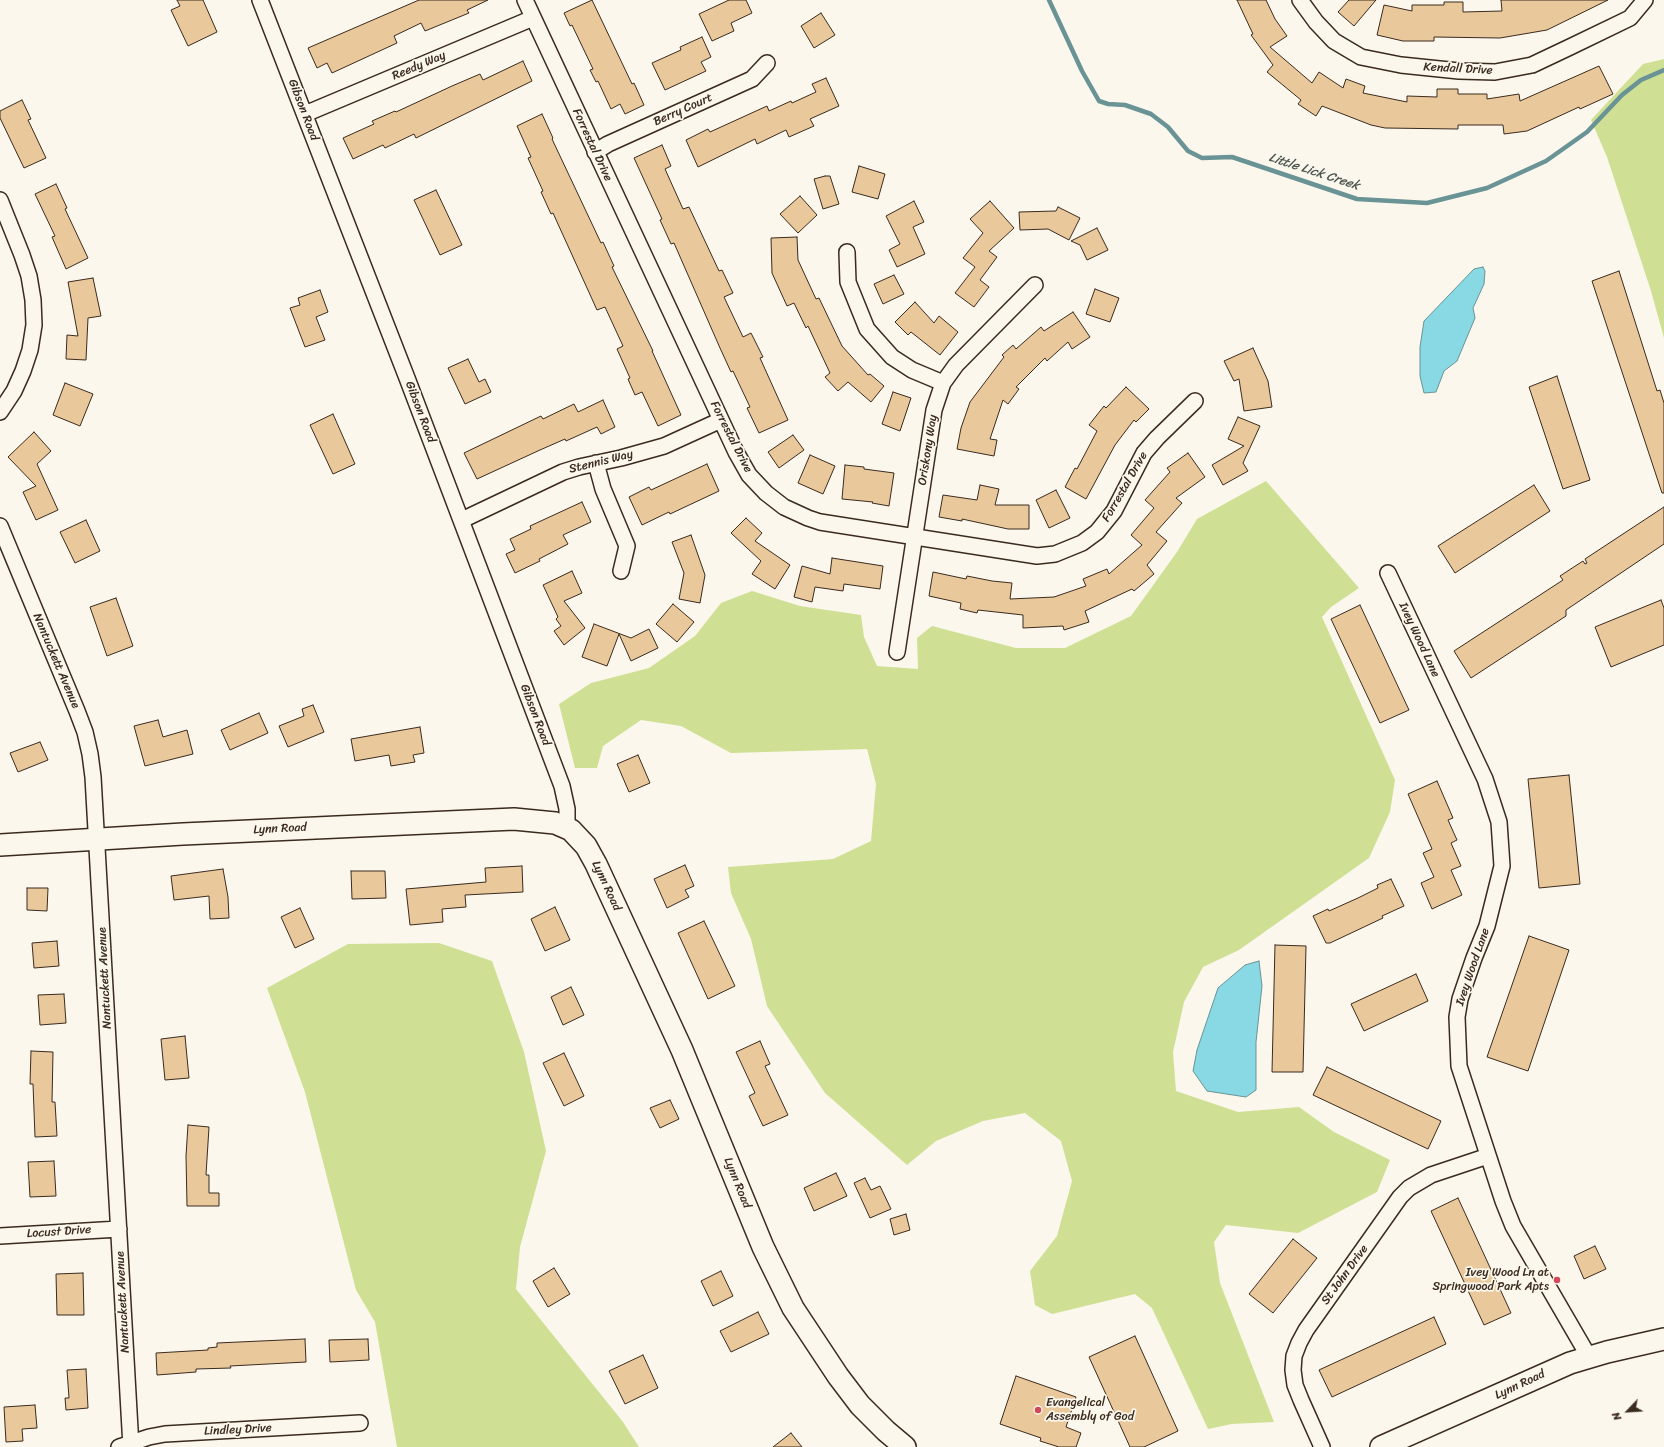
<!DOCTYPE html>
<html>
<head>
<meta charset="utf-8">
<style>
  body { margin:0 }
  #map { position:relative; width:1664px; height:1447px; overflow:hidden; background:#fbf7ec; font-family:Sriracha,sans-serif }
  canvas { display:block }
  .north { position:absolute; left:1608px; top:1391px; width:40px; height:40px; -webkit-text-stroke:3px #fbf7ec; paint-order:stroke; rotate:245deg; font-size:11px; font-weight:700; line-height:16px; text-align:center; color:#3b2a1e }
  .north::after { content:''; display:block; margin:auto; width:14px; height:18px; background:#3b2a1e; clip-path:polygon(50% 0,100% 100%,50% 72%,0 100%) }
</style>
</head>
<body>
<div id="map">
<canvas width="1664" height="1447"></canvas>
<div class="north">N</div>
</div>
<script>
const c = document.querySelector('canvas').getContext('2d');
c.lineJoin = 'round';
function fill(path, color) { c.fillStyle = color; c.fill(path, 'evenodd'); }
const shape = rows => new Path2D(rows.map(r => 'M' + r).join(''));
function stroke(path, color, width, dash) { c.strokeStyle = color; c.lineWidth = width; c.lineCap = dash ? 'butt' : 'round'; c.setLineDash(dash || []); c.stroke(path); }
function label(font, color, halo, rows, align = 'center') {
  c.font = font + ' Sriracha,sans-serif'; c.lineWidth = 3.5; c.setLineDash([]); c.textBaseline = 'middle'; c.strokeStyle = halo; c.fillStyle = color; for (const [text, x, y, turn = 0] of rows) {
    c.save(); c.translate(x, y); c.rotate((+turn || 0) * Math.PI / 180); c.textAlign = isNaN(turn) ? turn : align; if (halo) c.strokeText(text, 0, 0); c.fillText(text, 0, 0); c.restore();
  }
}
const green = shape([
  [1664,59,1664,338,1651,291,1607,157,1591,120,1643,64],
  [1266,481,1359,588,1331,607,1322,617,1395,780,1390,812,1369,858,1239,950,1203,967,1184,1002,1173,1052,1176,1091,1238,1112,1299,1107,1334,1132,1390,1160,1377,1192,1298,1233,1226,1225,1214,1242,1220,1283,1274,1422,1232,1424,1208,1429,1152,1308,1135,1294,1052,1314,1035,1305,1030,1271,1057,1236,1072,1181,1061,1141,1025,1113,983,1121,936,1141,907,1165,825,1093,767,1006,751,939,731,893,728,867,833,859,871,841,876,784,867,749,731,753,681,726,641,720,603,746,597,768,575,768,559,704,591,683,649,668,695,636,721,603,752,591,800,606,861,615,864,637,877,666,918,669,917,638,932,626,1016,648,1065,648,1131,616,1177,552,1197,519],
  [439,943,492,961,524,1052,546,1151,520,1247,516,1289,623,1422,639,1447,397,1447,375,1322,356,1290,305,1092,267,988,348,944]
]);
const water = shape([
  [1483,267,1485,271,1484,284,1473,308,1475,318,1457,361,1444,371,1436,392,1424,393,1420,376,1420,347,1424,321,1474,269,1483,267],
  [1259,961,1262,986,1256,1042,1256,1090,1246,1097,1207,1091,1193,1071,1197,1050,1218,988,1245,965,1259,961]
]);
const stream = shape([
  [1049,0,1082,71,1099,101,1108,104,1125,105,1151,114,1168,127,1188,151,1202,158,1232,157,1357,199,1427,203,1487,188,1546,161,1587,132,1622,95,1641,80,1664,70]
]);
const building = shape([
  [177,0,203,0,217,32,188,46,171,10,180,6,177,0],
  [419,0,488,0,467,10,469,13,425,31,421,23,394,36,397,43,332,73,327,63,317,68,308,48,419,0],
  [592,0,632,84,634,83,644,105,625,114,620,104,611,109,598,81,596,82,590,70,593,69,572,25,570,26,564,13,592,0],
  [729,0,746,0,752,13,731,23,734,31,712,41,699,14,729,0],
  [1237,0,1266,0,1275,19,1287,36,1270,47,1312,83,1319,72,1343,88,1346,79,1365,86,1363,93,1407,102,1407,96,1437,97,1437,89,1458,89,1458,94,1487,94,1487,99,1519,94,1520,101,1599,66,1613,94,1580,109,1579,107,1527,131,1504,134,1503,125,1458,125,1458,129,1385,128,1371,125,1322,106,1316,116,1298,104,1301,100,1267,72,1273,65,1251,35,1253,34,1237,0],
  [1349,0,1376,0,1354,26,1338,12,1349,0],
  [1501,0,1608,0,1547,30,1500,38,1434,37,1434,41,1403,41,1377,35,1384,5,1412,11,1412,5,1444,5,1444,2,1463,2,1463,12,1502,11,1501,0],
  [821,13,835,35,814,48,801,26,821,13],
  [702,37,711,57,701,62,706,71,665,90,652,63,681,50,680,47,702,37],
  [523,61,532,81,416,138,414,134,385,148,383,145,353,159,343,138,374,124,372,121,395,111,396,112,452,86,480,74,483,80,523,61],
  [826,78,839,106,810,119,814,126,789,137,786,130,757,144,755,139,698,167,686,140,708,129,710,132,767,106,769,111,791,101,792,103,816,92,812,84,826,78],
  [22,100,31,119,28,120,46,158,24,168,0,118,0,111,22,100],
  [542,114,553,138,552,139,601,243,603,242,614,266,612,267,653,351,652,351,681,415,658,426,642,392,635,395,628,379,630,378,617,349,623,346,605,307,597,310,553,213,551,214,541,192,543,191,528,158,531,157,517,126,542,114],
  [662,145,671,166,665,169,683,209,689,207,719,271,722,270,733,293,724,297,743,337,751,333,763,357,760,358,788,420,759,433,747,408,750,407,733,371,731,372,720,348,674,243,671,244,660,220,662,219,634,158,662,145],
  [859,166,885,174,878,199,852,192,859,166],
  [825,176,830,176,839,204,823,209,814,179,825,176],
  [56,184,67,208,65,209,88,258,66,269,52,237,55,236,35,194,56,184],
  [436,190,462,245,440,255,414,200,436,190],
  [800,196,817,215,798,233,780,214,800,196],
  [914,201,924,222,913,227,925,254,897,267,889,250,900,244,886,216,914,201],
  [990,201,1014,228,989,251,997,257,980,280,989,287,974,307,955,293,975,267,963,258,983,233,970,219,990,201],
  [1058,207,1080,218,1069,240,1048,229,1020,230,1019,212,1056,211,1058,207],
  [1097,228,1108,250,1087,260,1080,245,1071,241,1097,228],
  [797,237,798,260,816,299,819,298,842,346,868,375,870,374,884,386,871,402,848,382,838,391,825,377,830,373,808,326,806,328,794,303,787,306,772,273,771,238,797,237],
  [1619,271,1657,391,1660,390,1664,403,1664,493,1662,493,1592,281,1619,271],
  [894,275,904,294,883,304,874,284,894,275],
  [93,278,101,316,88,318,86,360,66,359,67,335,78,336,68,282,93,278],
  [1095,289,1119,298,1110,322,1086,314,1095,289],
  [320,290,328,312,316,317,325,340,305,347,290,308,300,305,298,298,320,290],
  [915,302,934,323,939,316,958,332,940,355,911,332,908,335,895,322,915,302],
  [1073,312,1090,337,1072,349,1068,342,1047,361,1045,358,1016,387,1019,389,1008,404,1003,400,990,439,997,440,994,456,957,449,961,428,970,402,1004,357,1002,355,1013,345,1016,349,1041,327,1044,331,1073,312],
  [1253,348,1268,381,1272,407,1244,411,1239,379,1234,381,1224,361,1253,348],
  [468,359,479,382,485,379,491,392,465,404,448,368,468,359],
  [1557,376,1590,480,1563,489,1529,387,1557,376],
  [65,383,93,394,80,426,53,415,65,383],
  [1126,387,1149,409,1136,422,1134,420,1115,445,1086,499,1065,487,1075,468,1077,469,1097,431,1089,425,1104,406,1106,408,1126,387],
  [893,392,911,398,900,431,882,424,893,392],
  [603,400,615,427,601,434,597,427,566,441,565,439,540,450,477,479,464,453,541,416,543,419,574,404,578,412,603,400],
  [333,414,355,464,333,474,310,425,333,414],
  [1238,417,1260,426,1243,463,1248,471,1223,485,1212,465,1244,446,1228,439,1238,417],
  [34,432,51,451,37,464,58,510,36,520,23,492,36,486,8,457,34,432],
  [793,435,804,450,779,468,768,452,793,435],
  [1188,453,1205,477,1176,498,1182,503,1156,532,1167,541,1147,565,1154,574,1134,591,1132,589,1085,611,1089,622,1064,630,1063,626,1023,628,1023,615,978,610,977,613,960,609,961,603,929,596,933,572,966,579,967,576,992,581,1012,583,1010,599,1054,597,1086,586,1083,579,1107,569,1109,574,1142,545,1131,535,1154,508,1145,500,1170,472,1167,468,1188,453],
  [810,455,835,466,823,494,798,483,810,455],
  [707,464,719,491,670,514,669,512,642,525,629,497,649,487,651,490,707,464],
  [845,465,864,467,864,469,894,473,889,506,872,503,873,502,842,499,845,465],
  [980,485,999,489,995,505,1029,505,1029,529,1008,529,962,519,962,521,939,517,943,495,977,500,980,485],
  [1534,485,1550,511,1455,573,1438,546,1534,485],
  [1056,490,1070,518,1049,528,1036,500,1056,490],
  [582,502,591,522,563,535,568,544,539,559,540,561,515,573,506,554,515,550,510,539,531,529,530,526,582,502],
  [1664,507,1664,544,1566,610,1566,616,1471,678,1454,651,1563,580,1560,576,1583,561,1585,564,1587,563,1585,559,1664,507],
  [746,518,762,533,755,541,790,565,775,589,752,574,761,561,731,533,746,518],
  [86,520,100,551,75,563,60,532,86,520],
  [691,535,705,575,700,603,679,599,684,573,672,542,691,535],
  [832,558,883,566,880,589,844,584,843,591,815,587,812,602,794,597,802,566,830,574,832,558],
  [572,571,582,593,564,601,585,628,564,645,554,631,561,626,556,619,558,617,543,585,572,571],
  [116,598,133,646,107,656,90,607,116,598],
  [1661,600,1664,608,1664,645,1611,667,1595,627,1661,600],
  [673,604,694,622,677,642,656,624,673,604],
  [1360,605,1409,710,1380,723,1331,619,1360,605],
  [594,624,631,638,649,629,658,648,631,661,619,634,607,666,582,657,594,624],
  [313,705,324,732,288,747,279,726,304,716,302,709,313,705],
  [259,713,268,733,230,750,221,730,259,713],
  [158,720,163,737,187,730,193,754,145,766,134,726,158,720],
  [420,727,424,753,413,755,415,762,391,766,389,755,355,761,351,739,420,727],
  [40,742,48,760,18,772,10,753,40,742],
  [638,755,650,783,629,792,617,764,638,755],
  [1569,775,1580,884,1539,888,1528,779,1569,775],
  [1437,781,1453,818,1448,820,1457,840,1451,843,1461,866,1451,870,1462,895,1432,909,1421,883,1434,877,1423,853,1432,849,1408,794,1437,781],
  [685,865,694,886,685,890,689,897,667,908,654,879,685,865],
  [522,866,523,892,465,895,466,907,442,909,443,922,410,925,406,889,486,882,485,868,522,866],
  [223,869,228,897,229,918,210,919,209,896,174,900,171,876,223,869],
  [351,871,385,871,386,898,352,899,351,871],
  [1391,879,1404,906,1382,916,1383,918,1330,943,1326,943,1313,916,1328,909,1329,911,1358,898,1378,888,1377,885,1391,879],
  [27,888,48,888,47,911,27,910,27,888],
  [555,907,570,940,545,951,531,919,555,907],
  [300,908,314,939,295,948,281,917,300,908],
  [704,921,735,986,708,999,678,933,704,921],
  [1529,936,1569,950,1528,1071,1487,1057,1529,936],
  [57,941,59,966,34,968,32,943,57,941],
  [1275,945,1306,946,1303,1072,1272,1072,1275,945],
  [1416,974,1428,1001,1364,1031,1351,1004,1416,974],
  [571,987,584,1015,563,1025,551,997,571,987],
  [64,994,66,1023,40,1025,38,995,64,994],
  [185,1036,189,1078,165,1080,161,1039,185,1036],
  [760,1041,770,1064,765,1066,788,1115,763,1126,749,1096,755,1093,736,1052,760,1041],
  [31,1051,53,1052,52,1102,55,1102,57,1136,35,1137,33,1084,30,1084,31,1051],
  [564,1053,584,1096,564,1106,543,1063,564,1053],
  [1327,1067,1441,1121,1428,1149,1313,1095,1327,1067],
  [670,1100,679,1119,660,1128,650,1108,670,1100],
  [188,1125,209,1127,206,1175,209,1175,209,1193,219,1193,219,1206,187,1206,186,1156,188,1125],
  [54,1161,56,1196,30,1197,28,1162,54,1161],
  [836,1173,847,1196,814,1211,804,1188,836,1173],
  [865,1178,871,1190,880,1186,891,1209,870,1218,854,1183,865,1178],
  [1458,1198,1511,1313,1484,1325,1431,1211,1458,1198],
  [906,1214,910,1230,894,1235,890,1219,906,1214],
  [1293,1239,1317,1258,1273,1313,1249,1294,1293,1239],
  [1595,1246,1606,1269,1584,1279,1574,1256,1595,1246],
  [554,1268,570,1294,548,1307,533,1281,554,1268],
  [721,1271,733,1296,713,1306,701,1281,721,1271],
  [83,1273,84,1315,57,1315,56,1274,83,1273],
  [758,1312,769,1334,731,1352,720,1331,758,1312],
  [1434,1317,1446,1344,1332,1397,1319,1370,1434,1317],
  [1135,1336,1178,1431,1144,1447,1130,1447,1089,1357,1135,1336],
  [305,1339,306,1362,230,1366,231,1368,196,1369,196,1372,157,1375,156,1353,208,1350,208,1348,217,1347,217,1343,305,1339],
  [368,1339,369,1360,330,1362,329,1340,368,1339],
  [643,1355,658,1388,625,1404,609,1371,643,1355],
  [86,1369,88,1408,66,1410,65,1398,69,1398,67,1370,86,1369],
  [1016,1376,1076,1397,1066,1427,1081,1433,1076,1447,1059,1447,1040,1441,1041,1438,1000,1424,1016,1376],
  [35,1405,37,1428,22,1429,23,1441,6,1442,4,1407,35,1405],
  [791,1433,802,1447,773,1447,791,1433]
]);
const street = shape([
  [260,0,407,378,562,786,567,809,567,827],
  [525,0,736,452,749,475,766,493,784,507,808,518,820,522,1037,556,1055,554,1082,543,1097,532,1114,511,1144,453,1157,438,1195,401],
  [1300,0,1316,22,1334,41,1361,57,1401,65,1459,71,1495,72,1532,65,1570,47,1630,18,1645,0],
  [305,114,533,18],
  [595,152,608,144,752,79,767,63],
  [0,200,22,255,29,276,33,300,34,325,30,350,23,371,14,391,0,412],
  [847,252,848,282,867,329,892,357,912,370,943,383],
  [596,463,603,489,627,546,621,571],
  [462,520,563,472,579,467,621,458,664,446,721,420],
  [0,526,77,711,85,732,90,754,93,777,131,1447],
  [1388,573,1485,779,1499,822,1502,866,1487,926,1474,958,1460,999,1457,1017,1459,1066,1503,1201,1513,1226,1589,1357],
  [897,652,934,410,943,383,956,365,1035,285],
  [0,1236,119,1229],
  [119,1447,149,1437,165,1434,360,1423],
  [1322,1447,1301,1400,1295,1385,1293,1370,1294,1356,1299,1343,1306,1330,1400,1197,1409,1188,1431,1175,1488,1156]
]);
const secondary = shape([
  [0,845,183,834,514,819,555,823,571,830,586,846,596,864,682,1050,763,1247,793,1308,838,1376,860,1405,886,1431,905,1447],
  [1381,1447,1570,1363,1607,1352,1664,1339]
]);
const markers = [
  [1557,1280,4,"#d1495b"],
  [1038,1410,4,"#d1495b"]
];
const streetNames = [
  ["Reedy Way",419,66,-23],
  ["Kendall Drive",1458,69,3],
  ["Gibson Road",303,110,69],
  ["Berry Court",683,110,-24],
  ["Forrestal Drive",592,145,65],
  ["Gibson Road",420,412,69],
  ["Forrestal Drive",731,437,63],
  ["Oriskony Way",928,450,-81],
  ["Stennis Way",601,462,-14],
  ["Forrestal Drive",1125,487,-60],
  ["Ivey Wood Lane",1419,640,65],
  ["Nantuckett Avenue",56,661,67],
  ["Gibson Road",535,715,69],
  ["Lynn Road",280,829,-3],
  ["Lynn Road",606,886,65],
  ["Ivey Wood Lane",1473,967,-71],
  ["Nantuckett Avenue",105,978,-93],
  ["Lynn Road",737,1183,68],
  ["Locust Drive",59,1232,-4],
  ["St John Drive",1345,1275,-54],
  ["Nantuckett Avenue",123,1302,-93],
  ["Lynn Road",1520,1385,-25],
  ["Lindley Drive",238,1430,-3]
];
const poiNames = [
  ["Ivey Wood Ln at",1549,1273],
  ["Springwood Park Apts",1549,1287],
  ["Evangelical",1046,1403,"left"],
  ["Assembly of God",1046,1417,"left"]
];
const waterNames = [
  ["Little Lick Creek",1314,172,18]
];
fill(green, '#cfe094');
fill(water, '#88d9e4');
stroke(water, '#699395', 1);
stroke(stream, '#699395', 4.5);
fill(building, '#e9c89b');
stroke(building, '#3b2a1e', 1);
stroke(street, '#3b2a1e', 18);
stroke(secondary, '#3b2a1e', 24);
stroke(street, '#fbf7ec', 15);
stroke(secondary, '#fbf7ec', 21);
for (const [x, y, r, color] of markers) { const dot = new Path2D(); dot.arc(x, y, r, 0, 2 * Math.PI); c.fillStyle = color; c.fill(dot); stroke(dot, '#fbf7ec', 1.5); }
label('12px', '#3b2a1e', '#fbf7ec', streetNames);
label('12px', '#3b2a1e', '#fbf7ec', poiNames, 'right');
label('italic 13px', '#4e5650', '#fbf7ec', waterNames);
</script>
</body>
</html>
